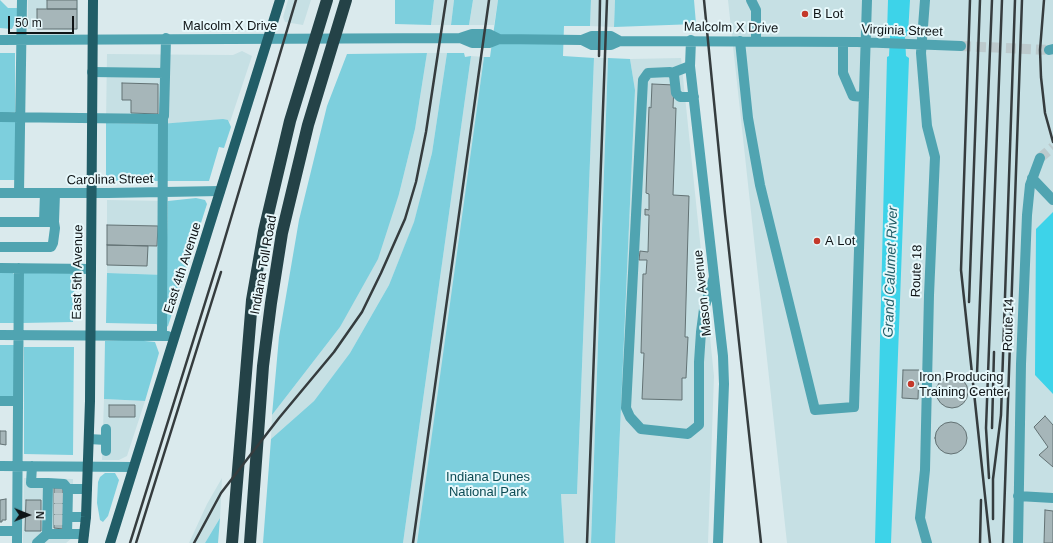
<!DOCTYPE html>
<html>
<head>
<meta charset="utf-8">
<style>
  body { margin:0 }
  #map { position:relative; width:1053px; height:543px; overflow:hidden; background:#daeaed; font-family:Helvetica,sans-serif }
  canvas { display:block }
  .north { position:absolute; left:8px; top:495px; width:40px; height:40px; -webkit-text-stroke:3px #e7f8fb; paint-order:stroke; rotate:91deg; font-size:11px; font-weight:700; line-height:16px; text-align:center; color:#0f1416 }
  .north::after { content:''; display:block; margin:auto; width:14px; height:18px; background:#0f1416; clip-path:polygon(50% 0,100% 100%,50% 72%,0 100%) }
  .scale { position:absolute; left:8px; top:16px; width:66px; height:18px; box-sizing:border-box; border:2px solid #0f1416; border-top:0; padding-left:5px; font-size:12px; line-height:14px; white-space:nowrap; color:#0f1416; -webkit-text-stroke:3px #e7f8fb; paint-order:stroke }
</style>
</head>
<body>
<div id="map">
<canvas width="1053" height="543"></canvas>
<div class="north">N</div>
<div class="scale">50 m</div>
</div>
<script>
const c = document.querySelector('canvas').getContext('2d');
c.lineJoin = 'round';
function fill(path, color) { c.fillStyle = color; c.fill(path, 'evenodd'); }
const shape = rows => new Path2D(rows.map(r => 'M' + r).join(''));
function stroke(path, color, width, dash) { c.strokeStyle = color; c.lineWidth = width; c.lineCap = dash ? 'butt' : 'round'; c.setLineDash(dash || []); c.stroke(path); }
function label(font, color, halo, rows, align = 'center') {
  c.font = font + ' Helvetica,sans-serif'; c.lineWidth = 4; c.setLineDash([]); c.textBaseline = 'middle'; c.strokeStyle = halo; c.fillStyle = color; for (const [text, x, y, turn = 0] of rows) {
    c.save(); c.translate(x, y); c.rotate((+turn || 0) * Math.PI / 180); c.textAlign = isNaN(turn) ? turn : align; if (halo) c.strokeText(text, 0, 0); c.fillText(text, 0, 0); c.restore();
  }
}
const built = shape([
  [28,0,78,0,78,30,28,29],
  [288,0,311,0,303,25,285,22,283,17],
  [434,0,454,0,451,25,431,25],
  [473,0,498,0,494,25,469,25],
  [591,0,615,0,614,27,590,26],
  [728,0,1053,0,1053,543,787,543],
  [242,51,252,56,230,122,228,120,160,124,106,123,107,54,233,55],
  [427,53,447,53,432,153,414,223,389,285,350,353,314,401,271,439,272,415,340,327,399,194,415,129],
  [471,56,484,57,454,286,417,543,403,543],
  [594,58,608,58,591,543,564,543,561,494,577,494],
  [681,58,714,376,708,543,615,543,635,90,630,59],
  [107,200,168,201,166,275,107,273],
  [104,399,145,401,127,456,119,460,102,460],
  [24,478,73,479,72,538,66,543,23,543],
  [222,478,220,518,205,543,189,543,207,504]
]);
const green = shape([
  [0,0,8,8,18,8,18,16,12,29,0,28],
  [395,0,434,0,431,25,395,24],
  [454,0,473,0,469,25,451,25],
  [498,0,591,0,590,26,564,26,563,56,594,58,577,494,561,494,564,543,417,543,484,57,490,57],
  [615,0,694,0,696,24,614,27],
  [0,53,15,53,15,112,0,114],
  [427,53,415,129,399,194,378,259,340,327,272,415,279,337,299,220,327,106,347,54],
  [447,53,464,53,465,57,471,56,403,543,263,543,271,439,314,401,350,353,389,285,414,222,432,153],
  [608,58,630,59,635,90,615,543,591,543],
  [223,119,228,120,231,127,224,148,219,147,209,181,106,181,106,123,160,124],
  [0,120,16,121,16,180,0,180],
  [196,198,205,200,207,204,168,326,165,328,156,324,106,323,107,273,166,275,168,201],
  [0,272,13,273,15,275,15,323,0,323],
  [23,272,75,272,73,322,22,323],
  [143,339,145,341,155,342,159,353,145,401,104,399,105,341],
  [0,345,14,345,14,397,0,397],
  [24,347,74,347,73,455,24,454],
  [105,473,115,473,119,480,108,516,103,522,100,520,97,503,98,482,100,477],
  [220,518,218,543,205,543]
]);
const water = shape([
  [888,0,910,0,908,34,905,37,906,56,909,58,891,543,875,543,887,57,889,56,890,36,887,34],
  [1053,212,1053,394,1035,375,1036,229]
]);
const building = shape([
  [47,0,77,0,77,9,47,9,47,0],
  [37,9,77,9,77,29,37,29,37,9],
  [122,83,158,84,158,114,131,113,131,100,122,100,122,83],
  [652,84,674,85,673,108,676,108,673,195,689,196,685,337,688,337,686,378,682,378,682,400,642,399,644,353,641,353,643,274,646,274,647,260,639,260,640,251,648,252,649,215,645,215,645,209,649,210,649,194,646,193,649,107,651,108,652,84],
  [107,225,158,226,157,246,107,245,107,225],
  [107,245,148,246,147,266,107,265,107,245],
  [903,370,919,370,918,399,902,398,903,370],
  '936 392a16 16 0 1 1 32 0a16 16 0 1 1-32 0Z',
  [109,405,135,405,135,417,109,417,109,405],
  [1045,416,1053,425,1053,467,1039,455,1048,447,1034,427,1045,416],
  '935 438a16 16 0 1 1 32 0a16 16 0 1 1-32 0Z',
  [0,431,6,431,6,445,0,444,0,431],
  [54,488,63,488,63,529,54,528,54,488],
  [6,499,6,520,2,520,2,522,0,522,0,500,6,499],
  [26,500,41,500,41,531,25,531,26,500],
  [1045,510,1053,511,1053,543,1044,543,1045,510]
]);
const minorTunnel = shape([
  [961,46,1049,50],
  [1040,158,1053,147],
  [54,498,63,498],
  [54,509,63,509],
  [54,520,63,520]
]);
const minor = shape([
  [751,0,756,10,756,41],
  [925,0,921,53,927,126,935,157,929,295,925,470,920,518,927,543],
  [460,38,472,43,489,43,499,39],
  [0,40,460,38,472,34,489,34,499,39,582,40,592,36,611,36,620,41,857,42,961,46],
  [582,40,592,45,611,45,620,41],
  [691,40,690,66,723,356,724,384,718,543],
  [740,41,748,118,760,185,815,410,854,407,867,0],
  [843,42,843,73,853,96,864,97],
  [1049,50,1053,49],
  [92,72,165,73],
  [672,73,690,66],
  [694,97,680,97,676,93,674,75,670,72,648,73,643,80,626,408,630,417,641,429,688,434,699,425,699,362,701,332,704,309,714,277],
  [0,117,161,119,164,116,166,38],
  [1032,178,1053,200],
  [0,193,108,193,220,191],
  [19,193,22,0],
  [0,222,54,222,55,228,53,243,51,247,0,247],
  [44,222,45,193],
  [54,222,55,193],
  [0,268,91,269],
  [0,335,168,336],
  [162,335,163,118],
  [0,401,18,401],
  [89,439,106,440],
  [106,451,106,429],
  [0,466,133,467],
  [32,466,31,483,48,483,47,534,84,534],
  [48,483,64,484,68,489],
  [1018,496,1053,498],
  [68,517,86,517],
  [0,531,17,531],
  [67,534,68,489,87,489],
  [17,543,19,268],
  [37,543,47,534],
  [1018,543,1021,364,1027,215,1030,185,1040,158]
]);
const major = shape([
  [83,543,86,517,90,401,93,0],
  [110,543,280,0]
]);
const highway = shape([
  [232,543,252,300,264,231,290,121,327,0],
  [250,543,263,366,271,303,282,233,308,125,346,0]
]);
const rail = shape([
  [704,0,725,214,761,543],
  [970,0,961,270,990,543],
  [1044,0,1040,50,1041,77,1045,113,1053,142],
  [599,56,600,0],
  [969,302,980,0],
  [977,374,992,0],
  [992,428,994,352],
  [989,478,986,428,1002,0],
  [993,519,993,479,1001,415,1015,0],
  [130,543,220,255,296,0],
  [136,543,221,272],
  [194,543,221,493,279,418,334,352,362,312,381,273,405,219,416,182,426,132,446,0],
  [413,543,489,0],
  [587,543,607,0],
  [980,543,981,500],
  [1003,543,1022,0]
]);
const markers = [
  [805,14,4,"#c4382a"],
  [817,241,4,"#c4382a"],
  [911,384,4,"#c4382a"]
];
const poiNames = [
  ["B Lot",813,14],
  ["A Lot",825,241],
  ["Iron Producing",919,377],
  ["Training Center",919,392]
];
const streetNames = [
  ["Malcolm X Drive",230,26],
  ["Malcolm X Drive",731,28,1],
  ["Virginia Street",902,31,2],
  ["Carolina Street",110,180,-1],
  ["Indiana Toll Road",264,265,-80],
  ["East 4th Avenue",183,268,-72],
  ["Route 18",917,271,-88],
  ["East 5th Avenue",78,272,-89],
  ["Mason Avenue",703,293,-96],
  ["Route 14",1009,325,-88]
];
const parkNames = [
  ["Indiana Dunes",488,477],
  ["National Park",488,492]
];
const waterNames = [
  ["Grand Calumet River",891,272,-88]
];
fill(built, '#c6e0e4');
fill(green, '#7dcfdd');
fill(water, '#3dd3e9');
fill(building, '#a6b6b9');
stroke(building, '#637274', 1);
stroke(minorTunnel, '#bccacd', 10, [10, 5]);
stroke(minor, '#50a4b1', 10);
stroke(major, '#215d67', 10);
stroke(highway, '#244247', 12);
stroke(rail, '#353c3e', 2.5);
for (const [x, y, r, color] of markers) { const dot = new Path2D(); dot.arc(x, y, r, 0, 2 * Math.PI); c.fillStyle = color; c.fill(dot); stroke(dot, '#e7f8fb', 1.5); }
label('13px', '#0f1416', '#e7f8fb', poiNames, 'left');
label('13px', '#0f1416', '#e7f8fb', streetNames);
label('13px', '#0c4c55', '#e7f8fb', parkNames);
label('italic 14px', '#245e68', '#e7f8fb', waterNames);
</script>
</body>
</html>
